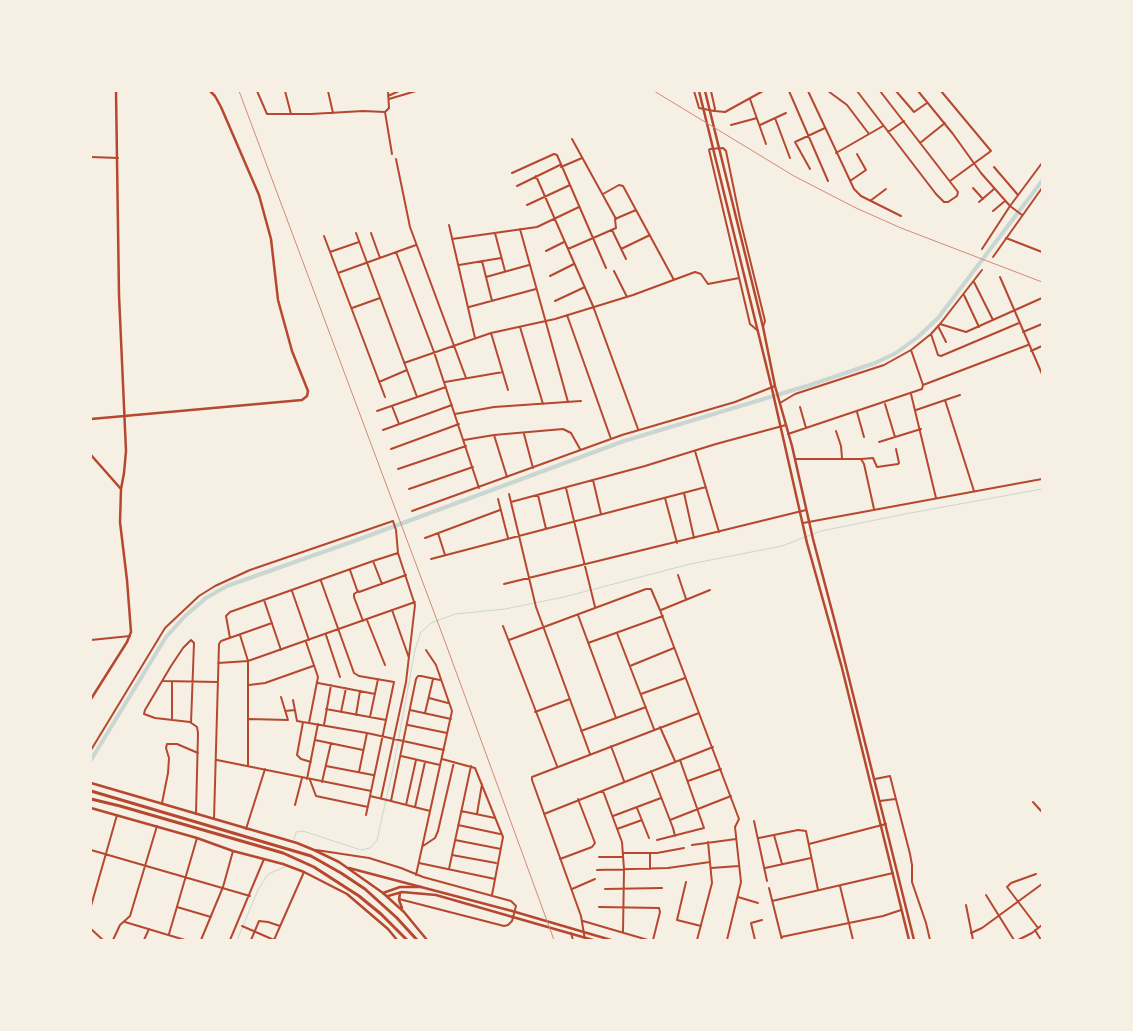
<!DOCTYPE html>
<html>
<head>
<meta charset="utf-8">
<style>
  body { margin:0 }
  #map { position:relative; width:1133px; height:1031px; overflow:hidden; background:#f6efe4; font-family:"Roboto Condensed",sans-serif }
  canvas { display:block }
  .frame { position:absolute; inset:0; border:92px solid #f6efe4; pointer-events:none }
</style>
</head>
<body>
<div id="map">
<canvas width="1133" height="1031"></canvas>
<div class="frame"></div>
</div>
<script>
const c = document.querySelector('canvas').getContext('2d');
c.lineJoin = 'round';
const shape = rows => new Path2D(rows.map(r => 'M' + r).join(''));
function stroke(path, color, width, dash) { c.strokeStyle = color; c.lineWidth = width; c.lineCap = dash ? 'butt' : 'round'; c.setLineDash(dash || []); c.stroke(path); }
const stream = shape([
  [294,840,296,832,303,831,361,850,370,848,377,840,394,764,415,650,421,632,431,623,455,614,505,609,564,597,690,564,782,546,821,531,905,514,1042,489],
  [237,940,258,890,268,874,285,867]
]);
const canal = shape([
  [91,760,166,637,185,616,206,598,227,586,357,540,624,441,810,385,875,363,896,353,918,337,938,318,1042,181]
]);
const minor = shape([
  [257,91,267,114,311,114,363,111,385,112,389,108,388,91],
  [285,91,291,114],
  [328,91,333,113],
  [694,91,699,108,714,111,715,109,711,91],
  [789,91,828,181],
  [808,91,854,189,861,196,901,216],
  [828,91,847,105,869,134],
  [857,91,936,194,944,202,948,202,957,196,958,192,880,91],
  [896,91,914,112,927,103],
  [918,91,953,134,981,173,1010,206,1022,215],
  [941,91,991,151,950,181],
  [388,96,399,91],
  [389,99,416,91],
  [750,99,766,144],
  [715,111,725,112,763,91],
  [385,112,392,154],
  [775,118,790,158],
  [731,125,757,118],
  [760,125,786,113],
  [888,132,904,121],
  [572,139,616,219],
  [920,143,945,123],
  [836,153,883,126],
  [91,157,118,158],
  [396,159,410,227,466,378],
  [561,167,582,158],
  [994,167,1018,195],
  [810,169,795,142,825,128],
  [512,173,554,154,557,155,606,268],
  [536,176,593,306,638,429],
  [850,181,866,170,857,154],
  [517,186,560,165],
  [973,188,983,199],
  [603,194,619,185,623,186,674,280],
  [870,201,886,189],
  [979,202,994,189],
  [527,205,570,185],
  [993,211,1005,201],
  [449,225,475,338],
  [520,229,568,402],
  [612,230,626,259],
  [356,233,417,397],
  [371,233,380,258],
  [495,233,505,271],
  [324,236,385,397],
  [1006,238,1042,252],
  [452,239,537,227,579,207],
  [568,249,616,228,615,219,636,210],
  [621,249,650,235],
  [982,249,1010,206,1042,163],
  [546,251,564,242],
  [330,252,359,242],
  [396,252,434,352,479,488],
  [993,257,1042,188],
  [482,261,492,301],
  [459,265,501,258],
  [614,271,627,297],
  [338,273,416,245],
  [550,276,574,264],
  [486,277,529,265],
  [1000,277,1042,374],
  [974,282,993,320],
  [964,295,979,327],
  [555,301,585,287],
  [469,307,536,289],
  [352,308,380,298],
  [567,315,611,439],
  [940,324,966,332,1042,298],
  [938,326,946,342],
  [520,327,543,404],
  [757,330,750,324,709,150,710,149,723,148,726,151,740,219,765,321,763,327],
  [1023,332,1042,324],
  [491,333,508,390],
  [931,334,938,355,941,356,1019,323],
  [1031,351,1042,346],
  [404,363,491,333,555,319,633,295,695,272,701,274,708,284,739,278],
  [379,382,407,370],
  [445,382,503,372],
  [923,385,1028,345],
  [911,394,936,498],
  [945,400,974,491],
  [780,403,795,394,884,365,911,350,931,334,940,324,982,270],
  [885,404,895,437],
  [392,406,399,424],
  [800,407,806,428],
  [916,410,960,395],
  [377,411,446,387],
  [857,412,864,437],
  [455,414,494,407,581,401],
  [383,430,452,405],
  [836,431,841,446,842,458],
  [524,434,533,468],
  [788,434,922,389,923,385,911,350],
  [494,435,507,477],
  [464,440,494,435,563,429,571,433,580,449],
  [879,442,921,429],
  [391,449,459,424],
  [695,451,719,532],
  [796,459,861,459,864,464,874,509],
  [861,459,873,458,877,467,898,464,899,463,896,449],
  [398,469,466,446],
  [593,480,601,514],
  [566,488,595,607],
  [409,489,473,467],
  [684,493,694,538],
  [509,494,536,607,590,754],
  [538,495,546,529],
  [665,498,677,543],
  [498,499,508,538],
  [511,502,645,466,716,444,786,425],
  [412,511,622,435,735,402,775,386],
  [803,523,1042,479],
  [438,533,445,555],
  [425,538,500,510],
  [431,559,706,487],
  [373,561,382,584],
  [350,570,357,590,359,592,406,575],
  [678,575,686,599],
  [321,581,354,673,359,676,394,682,366,815],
  [504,584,806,510],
  [292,591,309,640],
  [357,592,354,594,354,597,363,621],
  [264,600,281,650],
  [392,610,409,658],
  [661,610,710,590],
  [578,615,616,718],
  [367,620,385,665],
  [503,626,557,766],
  [617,633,654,729],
  [240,635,248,661,248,766],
  [326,635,340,677],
  [230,638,226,616,230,612,373,561,398,553],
  [91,640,130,636],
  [509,640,595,608,646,589,651,589,660,610,739,819,735,827,741,882,727,940],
  [306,642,318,677,309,723],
  [588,643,663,616],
  [218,663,248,661,415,602],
  [630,666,674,648],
  [163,681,218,682],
  [172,682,172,720],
  [318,683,375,694],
  [249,685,265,683,313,666],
  [641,694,685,678],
  [429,698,448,703],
  [293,700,297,721,367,733,444,750],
  [326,709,386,720],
  [410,710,451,719],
  [285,711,295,710],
  [341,712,346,688],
  [535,712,570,699],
  [425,713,433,679],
  [356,715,360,691],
  [370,717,378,679],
  [249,719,288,720,281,697],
  [303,722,297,755,301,759,311,762],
  [191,723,194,643,191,640,183,648,171,666,145,710,144,714,155,718,190,722,197,727,198,733,196,814],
  [324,725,331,685],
  [408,725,447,733],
  [660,727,675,761],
  [581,731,646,707],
  [315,740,363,750],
  [611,746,624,781],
  [91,750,165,628,199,596,215,586,250,570,393,521,396,530,398,553,415,605,406,682,381,798],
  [401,756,440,765],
  [442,759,475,768,503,837,492,895],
  [217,760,371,791],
  [326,766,373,775],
  [651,771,673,828,675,836],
  [359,772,367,733],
  [307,779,318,724],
  [875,779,890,776,910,854,912,865,912,882,926,923,930,940],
  [310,780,316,796,368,807],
  [688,781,721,769],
  [322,782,331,743],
  [603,791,622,842,624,869,623,932],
  [370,796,391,801],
  [880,801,895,799],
  [1033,802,1042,812],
  [162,803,168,773,169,758,166,748,167,744,177,744,198,753],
  [295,805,302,778],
  [406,805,416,760],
  [415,807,425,762],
  [637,808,649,838],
  [430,811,391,801,416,679,418,676,421,676,440,680],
  [461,811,495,818],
  [477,814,482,784],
  [544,814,713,747],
  [613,816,661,798],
  [214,819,219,644,221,641,272,623],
  [670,820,731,796],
  [754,821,767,881],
  [458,825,500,834],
  [246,829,265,769],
  [617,829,642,820],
  [774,835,782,864],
  [759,838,798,830,806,831,818,890],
  [455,840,501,849],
  [657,840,704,828,680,760],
  [809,844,886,824],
  [692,845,736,839],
  [423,846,435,838,438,831,454,762],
  [91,850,250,896],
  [316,850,369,858,401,868,423,877,511,901,516,906,512,921,508,925,504,926,399,899],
  [624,853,657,853,684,848],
  [650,854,650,869],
  [452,855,496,863],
  [599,857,623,857],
  [560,859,592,847,595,843,578,799],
  [419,863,495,879],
  [711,868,739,866],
  [765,868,811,858],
  [449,869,471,766],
  [597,870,668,868,710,862],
  [1036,874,1011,883,1007,887,1038,928],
  [416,875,452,711,436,665,426,650],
  [686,882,677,920,701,926],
  [840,886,853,940],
  [769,888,782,940],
  [572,889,595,879],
  [605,889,662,888],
  [986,895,1014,940],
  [738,897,758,903],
  [772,901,893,873],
  [966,905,973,940],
  [91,906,117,815],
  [177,907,211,917],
  [599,907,659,908,660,912,653,940],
  [583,921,648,940],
  [125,922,185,940],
  [242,926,274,940],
  [91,929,103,940],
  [1035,930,1041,940],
  [571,933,573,940],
  [971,933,982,928,1042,884],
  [169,934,197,838],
  [781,937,883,916,901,910],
  [113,940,120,925,130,916,157,826],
  [144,940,149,929],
  [201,940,223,887,233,851],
  [230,940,264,859],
  [251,940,259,921,268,922,280,926],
  [274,940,304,872],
  [585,940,581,916,532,780,532,777,699,713],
  [697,940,712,883,708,842],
  [755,940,751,923,762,920],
  [1018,940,1032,933,1042,925]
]);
const tertiary = shape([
  [91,419,302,400,307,396,308,391,292,351,278,300,271,239,259,195,221,107,215,96,210,91],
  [91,455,121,489],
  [91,699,127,642,131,632,127,580,120,522,121,489,124,473,126,451,119,295,116,91],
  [383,893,400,887,421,887,512,911,611,940],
  [388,896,402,892,436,895,593,940]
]);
const secondary = shape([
  [91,783,297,843,314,850,339,862,383,893,404,912,427,940],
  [91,808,197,838,233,851,283,864,304,872,347,894,388,929,397,940],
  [349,868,421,887],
  [400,893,399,900,402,908]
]);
const primary = shape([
  [699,91,772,389,807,543,842,668,909,940],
  [705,91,763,327,775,386,792,446,813,539,836,626,914,940]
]);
const trunk = shape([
  [91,791,311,856,341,873,365,889,397,918,417,940],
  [91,799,120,806,283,853,314,867,359,896,381,914,407,940]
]);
const rail = shape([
  [239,91,447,647,554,940],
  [654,91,794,176,856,208,901,228,1042,282]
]);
stroke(stream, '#c9d6d2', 1);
stroke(canal, '#c9d6d2', 4);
stroke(minor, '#b5482f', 2);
stroke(tertiary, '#b5482f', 2.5);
stroke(secondary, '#b5482f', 2.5);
stroke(primary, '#b5482f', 2.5);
stroke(trunk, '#b5482f', 3);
stroke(rail, '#cf8b77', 1);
</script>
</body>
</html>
